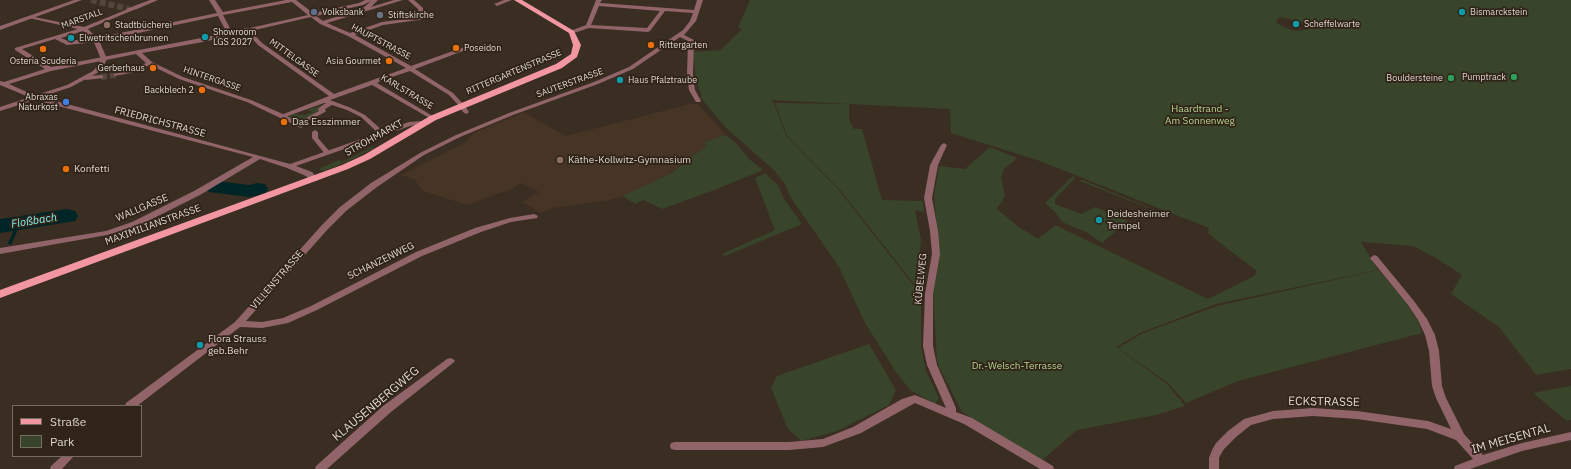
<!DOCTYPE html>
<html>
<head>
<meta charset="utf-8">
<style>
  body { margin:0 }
  #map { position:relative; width:1571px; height:469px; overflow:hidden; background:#3a2d21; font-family:"IBM Plex Sans",sans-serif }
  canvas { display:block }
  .legend { position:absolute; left:12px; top:405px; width:130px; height:52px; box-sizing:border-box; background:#302318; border:1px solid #766b61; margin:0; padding:5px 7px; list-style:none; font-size:12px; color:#dfd6cf }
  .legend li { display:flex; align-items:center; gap:8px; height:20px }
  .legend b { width:20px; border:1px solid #766b61 }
</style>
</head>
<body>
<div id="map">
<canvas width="1571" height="469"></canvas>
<ul class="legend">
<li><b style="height:5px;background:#f296a2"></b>Straße</li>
<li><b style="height:11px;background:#39452a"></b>Park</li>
</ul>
</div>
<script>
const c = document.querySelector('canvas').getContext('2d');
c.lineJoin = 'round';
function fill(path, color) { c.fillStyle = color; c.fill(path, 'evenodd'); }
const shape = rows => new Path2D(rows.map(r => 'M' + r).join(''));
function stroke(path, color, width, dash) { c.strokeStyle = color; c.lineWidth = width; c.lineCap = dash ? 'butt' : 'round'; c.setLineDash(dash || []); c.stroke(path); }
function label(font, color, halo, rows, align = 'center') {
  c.font = font + ' "IBM Plex Sans",sans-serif'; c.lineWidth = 3.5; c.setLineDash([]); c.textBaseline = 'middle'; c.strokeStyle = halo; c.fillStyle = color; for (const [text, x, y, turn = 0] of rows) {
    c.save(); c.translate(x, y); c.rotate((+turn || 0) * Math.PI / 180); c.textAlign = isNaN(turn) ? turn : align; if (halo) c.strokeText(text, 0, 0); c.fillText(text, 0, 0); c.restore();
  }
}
const built = shape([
  [690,104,698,104,726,135,704,142,707,145,664,178,624,196,610,200,553,208,540,213,522,202,539,192,521,183,505,193,502,192,467,205,423,191,414,179,401,175,468,141,469,137,474,133,524,112,565,136]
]);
const green = shape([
  [750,0,1571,0,1571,369,1536,375,1499,327,1451,294,1462,275,1436,258,1413,246,1361,242,1378,270,1216,304,1142,332,1116,347,1167,384,1185,406,1156,415,1077,430,1042,460,962,412,939,367,937,361,933,293,939,256,934,195,939,166,965,169,990,147,1017,158,1004,169,1001,178,1005,196,997,209,1016,225,1038,239,1055,225,1208,299,1254,276,1257,271,1216,240,1208,233,1209,228,1037,160,951,133,950,109,771,100,774,103,786,136,838,189,921,295,921,346,926,371,939,398,935,404,910,390,896,372,865,323,839,267,791,198,785,184,773,169,727,129,700,97,702,96,696,80,693,52,721,50,742,29,738,28],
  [1282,17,1306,23,1313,26,1314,28,1300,31,1291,30,1278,24,1276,21,1277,19],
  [775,103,849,104,849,119,854,129,862,129,882,200,923,201,924,212,915,210,921,240,919,261,927,272,922,294,840,190,787,136],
  [325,104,327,105,322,111,299,124,287,117,294,114,305,115,312,112,308,110],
  [726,135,738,145,749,159,763,170,717,189,662,209,643,200,635,204,623,196,670,174,707,145,704,142],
  [372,147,374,148,355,158,324,171,320,170,320,168,339,160,342,162],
  [765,173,778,185,784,199,802,224,725,256,722,254,775,230,755,178],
  [1073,176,1075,178,1055,199,1055,204,1081,214,1095,207,1128,221,1102,243,1088,233,1062,222,1056,213,1045,203],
  [1081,180,1083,180,1176,219,1080,181],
  [1379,270,1407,304,1418,321,1422,333,1238,381,1186,403,1168,383,1118,348,1143,333,1217,306],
  [869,344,896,390,889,405,837,431,801,441,788,429,771,388,777,376],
  [1571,386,1571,420,1567,421,1533,393]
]);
const stream = shape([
  [228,188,232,187],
  [10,243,19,223]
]);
const river = shape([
  [217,181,249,185,257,183,265,184,268,189,265,194,249,197,209,192,206,187,209,182,217,181],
  [67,209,75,211,78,216,75,221,0,233,0,219,67,209]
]);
const pedestrianTunnel = shape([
  [101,77,116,75]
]);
const minorTunnel = shape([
  [91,0,129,9]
]);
const pedestrian = shape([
  [209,0,215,0,223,12,286,0,296,0,313,13,359,3,365,0,378,0,371,7,394,0,403,0,327,23,350,33,382,22,420,17,418,9,408,0,414,0,423,8,424,15,427,18,426,19,383,25,355,35,411,66,467,46,471,46,471,48,415,69,453,93,465,106,462,108,460,107,449,95,410,71,383,80,379,80,379,78,406,68,348,36,320,24,311,17,203,42,142,53,152,62,183,77,251,100,285,115,303,125,304,126,301,128,247,102,179,79,150,65,131,73,114,76,114,74,127,71,146,63,136,54,51,71,9,84,38,97,39,98,36,100,0,85,0,81,4,82,45,69,15,50,15,48,78,29,29,18,29,16,84,27,133,7,138,8,88,29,94,35,94,37,90,37,83,31,61,38,68,41,96,38,217,13,209,0],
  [371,1,363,8,323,21,316,16,363,5,371,1],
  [292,2,308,15,232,32,223,15,292,2],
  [218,16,227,33,51,67,22,49,55,39,67,45,96,42,218,16],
  [504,0,512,0,497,6,494,4,504,0],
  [101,75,103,76,103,78,86,80,83,78,86,76,101,75],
  [315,130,318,132,318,138,331,153,329,154,325,154,312,138,312,132,315,130]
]);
const minor = shape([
  [74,0,82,0,0,30,0,26,74,0],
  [150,0,158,0,137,9,129,11,126,9,150,0],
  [596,0,602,0,600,3,694,10,697,0,703,0,696,21,684,35,694,40,693,75,695,90,701,101,700,102,696,102,689,90,687,75,688,41,680,37,633,69,598,84,513,115,460,137,424,155,377,187,346,211,328,229,246,321,262,322,283,318,311,306,416,252,475,228,510,218,534,214,538,216,537,218,511,222,481,232,422,256,317,310,288,323,262,328,240,327,137,406,125,406,126,403,235,322,322,225,340,207,371,183,420,153,456,135,509,113,594,82,629,67,683,30,690,21,693,13,665,11,650,31,648,32,589,28,574,33,570,33,570,31,586,25,596,0],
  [599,6,660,11,647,28,591,25,599,6],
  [244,28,248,28,262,43,334,94,381,77,384,79,377,83,436,118,433,120,431,119,372,85,330,100,351,108,365,115,383,131,409,122,422,121,424,122,424,124,410,126,296,166,312,172,318,179,317,181,311,181,306,176,287,168,260,159,200,195,138,226,107,235,0,254,0,248,106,231,132,222,194,191,253,157,35,100,0,111,0,107,67,85,93,71,98,65,101,59,93,40,94,39,99,40,107,59,103,67,97,73,71,87,41,97,290,164,378,133,361,117,347,110,332,105,325,109,326,111,325,112,301,125,297,125,297,123,319,111,318,109,319,108,326,103,324,103,285,117,281,117,281,115,329,96,258,45,244,30,244,28],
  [462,104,465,106,469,112,468,113,466,114,463,112,459,106,462,104],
  [944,143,947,145,938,165,932,198,938,231,940,254,933,294,933,346,937,365,956,408,956,412,972,418,1053,466,1054,469,1040,469,964,424,915,403,861,433,823,447,789,450,675,450,671,449,670,446,671,443,675,442,789,442,823,439,853,427,902,399,915,395,946,408,927,365,923,346,925,294,932,254,930,231,924,198,930,165,941,145,944,143],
  [1374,255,1377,256,1414,301,1427,319,1435,335,1439,351,1442,386,1446,398,1464,434,1483,455,1522,443,1571,432,1571,440,1522,451,1470,469,1454,469,1455,466,1473,459,1456,440,1427,429,1357,419,1313,416,1273,419,1251,425,1236,437,1224,449,1221,454,1219,458,1219,469,1209,469,1209,458,1212,450,1216,443,1228,431,1244,419,1273,411,1313,408,1357,411,1428,421,1451,429,1436,398,1432,386,1429,351,1425,335,1418,320,1408,305,1370,258,1374,255],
  [450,358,453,359,455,361,453,363,391,412,327,469,315,469,316,466,383,406,447,359,450,358],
  [62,456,74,456,62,469,50,469,51,466,62,456]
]);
const primary = shape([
  [514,0,522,0,574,31,581,45,577,57,562,68,436,120,370,159,348,169,0,298,0,290,342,165,364,155,430,116,556,64,571,54,573,45,569,33,514,0]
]);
const markers = [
  [314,12,4,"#5c6f8a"],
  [1462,12,4,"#0f9aa8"],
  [380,15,4,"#6b7280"],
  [1296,24,4,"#0f9aa8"],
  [107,25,4,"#8d6e63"],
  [205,37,4,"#0f9aa8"],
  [71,38,4,"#0f9aa8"],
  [651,45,4,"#e8710a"],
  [456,48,4,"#e8710a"],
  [43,49,4,"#e8710a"],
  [389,61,4,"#e8710a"],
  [153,68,4,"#e8710a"],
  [1514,77,4,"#2e9e5b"],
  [1451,78,4,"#2e9e5b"],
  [620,80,4,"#0f9aa8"],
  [202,90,4,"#e8710a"],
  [66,102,4,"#3f7fe0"],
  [284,122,4,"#e8710a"],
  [560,160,4,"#8d6e63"],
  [66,169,4,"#e8710a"],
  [1099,220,4,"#0f9aa8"],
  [200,345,4,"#0f9aa8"]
];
const farPoinames = [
  ["Volksbank",322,12],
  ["Bismarckstein",1470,12],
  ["Stiftskirche",388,15],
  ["Scheffelwarte",1304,24],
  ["Stadtbücherei",115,25],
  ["Showroom",213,32],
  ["LGS 2027",213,42],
  ["Elwetritschenbrunnen",79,38],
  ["Rittergarten",659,45],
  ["Poseidon",464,48],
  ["Osteria Scuderia",43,61,"center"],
  ["Asia Gourmet",381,61,"right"],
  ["Gerberhaus",145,68,"right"],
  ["Pumptrack",1506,77,"right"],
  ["Bouldersteine",1443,78,"right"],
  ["Haus Pfalztraube",628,80],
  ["Backblech 2",194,90,"right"],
  ["Abraxas",58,97,"right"],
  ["Naturkost",58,107,"right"]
];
const farStreetnames = [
  ["MARSTALL",82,19,-20],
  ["HAUPTSTRASSE",381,42,28],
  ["MITTELGASSE",294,58,36],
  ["RITTERGARTENSTRASSE",514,72,-23],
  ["HINTERGASSE",212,79,19],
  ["SAUTERSTRASSE",570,83,-20],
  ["KARLSTRASSE",407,92,31]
];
const parkNames = [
  ["Haardtrand -",1200,109],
  ["Am Sonnenweg",1200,121],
  ["Dr.-Welsch-Terrasse",1017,366]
];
const streetNames = [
  ["FRIEDRICHSTRASSE",160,122,15],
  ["STROHMARKT",374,138,-29],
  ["WALLGASSE",142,208,-23],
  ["MAXIMILIANSTRASSE",153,225,-20],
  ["SCHANZENWEG",381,261,-26],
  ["KÜBELWEG",921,279,-84],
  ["VILLENSTRASSE",277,280,-49]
];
const poiNames = [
  ["Das Esszimmer",292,122],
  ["Käthe-Kollwitz-Gymnasium",568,160],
  ["Konfetti",74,169],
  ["Deidesheimer",1107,214],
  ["Tempel",1107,226],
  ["Flora Strauss",208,339],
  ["geb.Behr",208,351]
];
const waterNames = [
  ["Floßbach",34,221,-9]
];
const nearStreetnames = [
  ["ECKSTRASSE",1324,402,1],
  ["KLAUSENBERGWEG",376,404,-40],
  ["IM MEISENTAL",1511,439,-16]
];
fill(built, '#463424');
fill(green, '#39452a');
stroke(stream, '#002526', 3.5);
fill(river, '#002526');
stroke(pedestrianTunnel, '#53463b', 6, [6, 3]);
stroke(minorTunnel, '#53463b', 6, [6, 3]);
fill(pedestrian, '#916469');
fill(minor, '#916469');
fill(primary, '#f296a2');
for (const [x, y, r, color] of markers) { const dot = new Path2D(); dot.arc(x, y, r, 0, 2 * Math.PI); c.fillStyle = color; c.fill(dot); stroke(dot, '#302318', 1.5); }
label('9px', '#dfd6cf', '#302318', farPoinames, 'left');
label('9px', '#dfd6cf', '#302318', farStreetnames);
label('10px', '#b6d78f', '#302318', parkNames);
label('10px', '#dfd6cf', '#302318', streetNames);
label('10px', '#dfd6cf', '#302318', poiNames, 'left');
label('italic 11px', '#81eff1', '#302318', waterNames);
label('12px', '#dfd6cf', '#302318', nearStreetnames);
</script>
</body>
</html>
